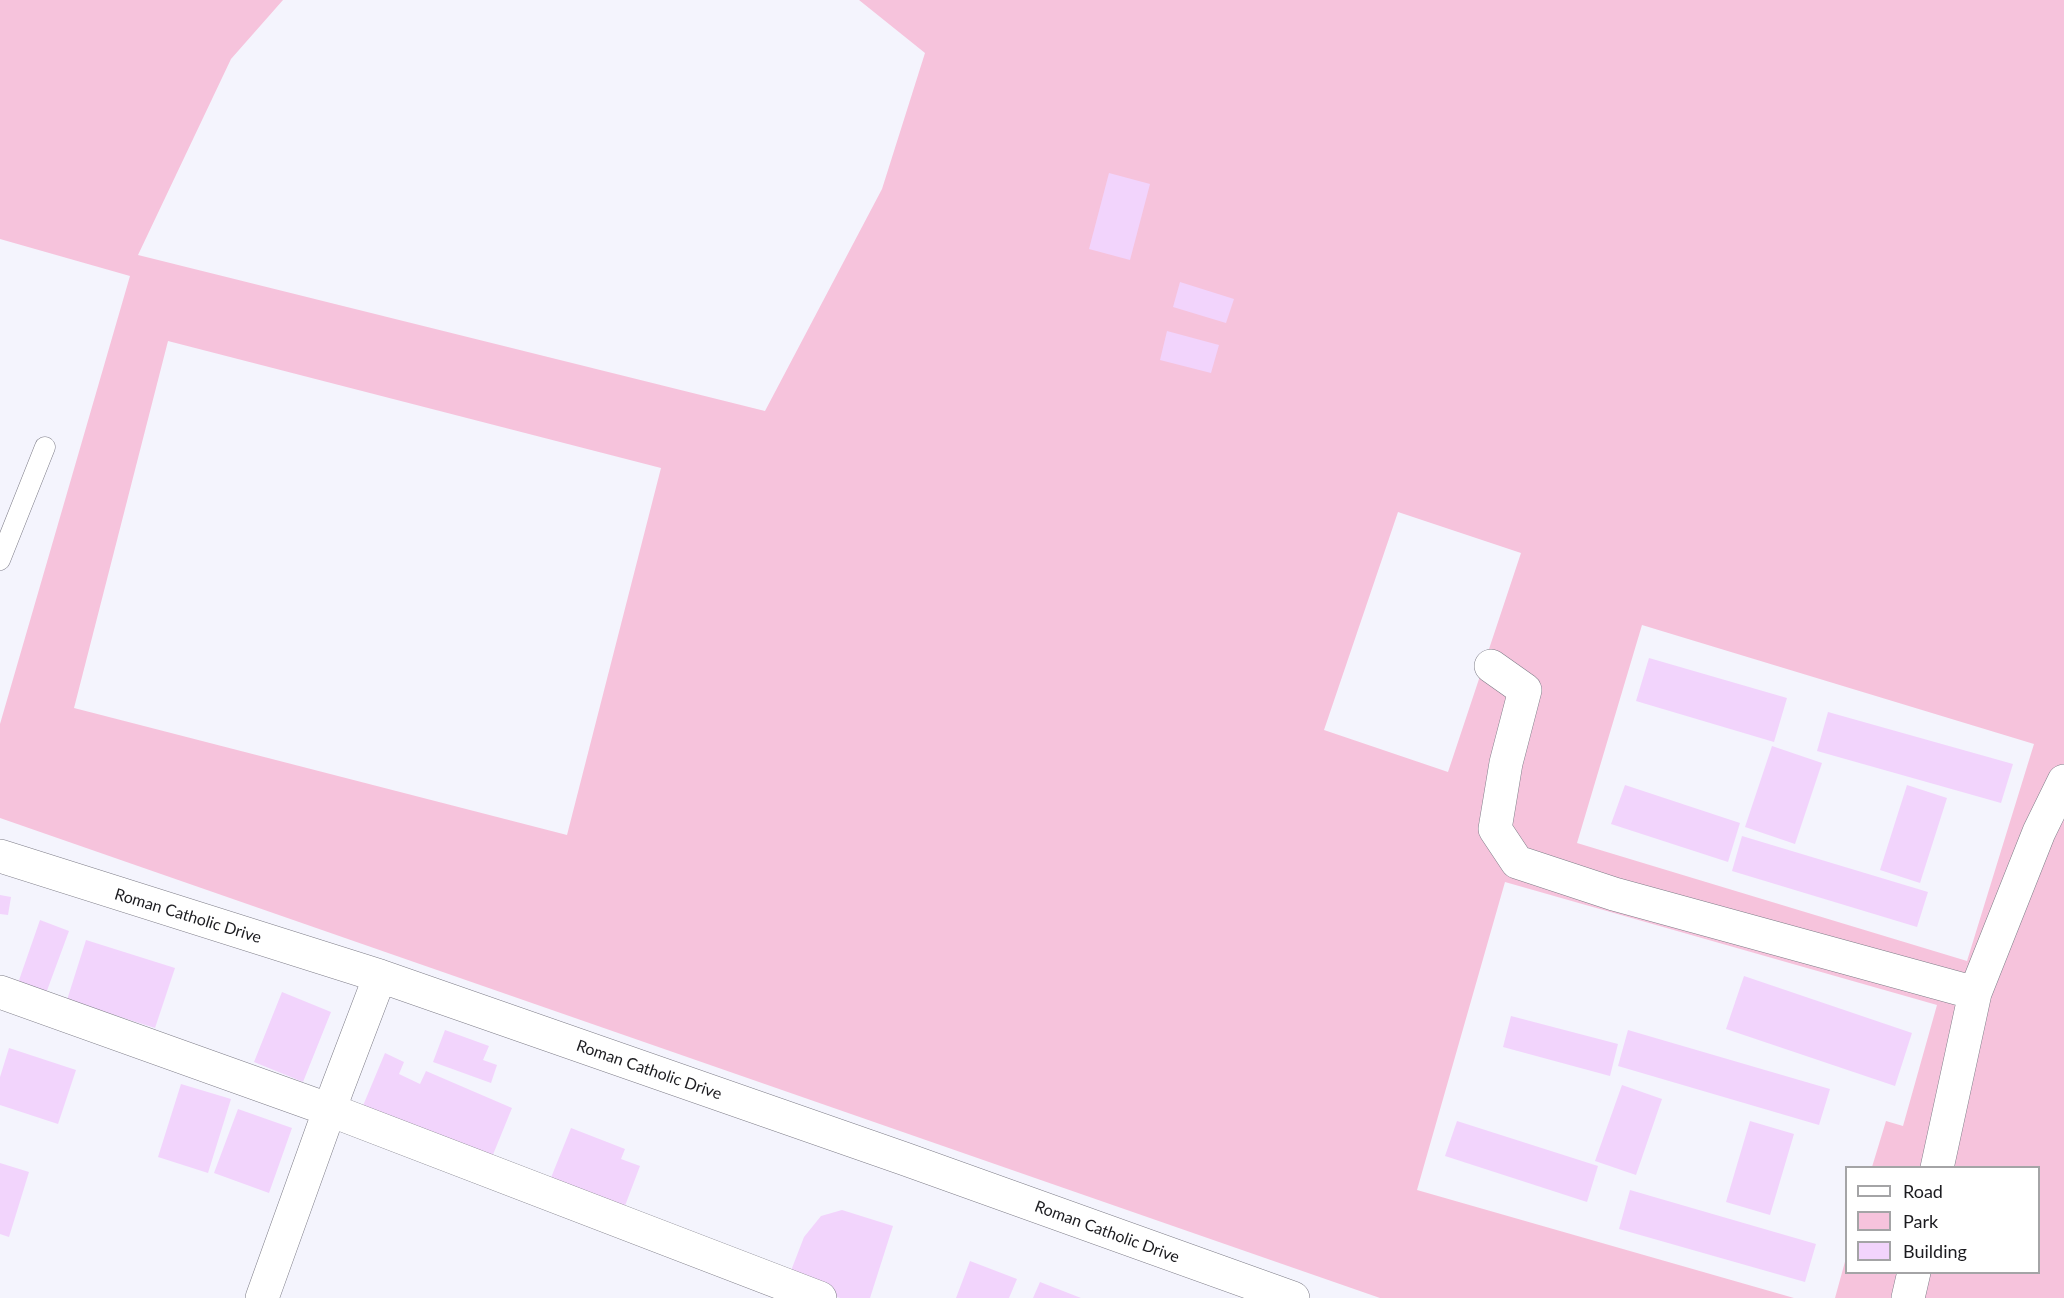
<!DOCTYPE html>
<html>
<head>
<meta charset="utf-8">
<style>
  body { margin:0 }
  #map { position:relative; width:2064px; height:1298px; overflow:hidden; background:#f4f4fd; font-family:Lato,sans-serif }
  canvas { display:block }
  .legend { position:absolute; left:1845px; top:1166px; width:195px; height:108px; box-sizing:border-box; background:#fff; border:2px solid #a4a4a6; margin:0; padding:8px 10px; list-style:none; font-size:18px; color:#1c1c20 }
  .legend li { display:flex; align-items:center; gap:12px; height:30px }
  .legend b { width:30px; border:2px solid #a4a4a6 }
</style>
</head>
<body>
<div id="map">
<canvas width="2064" height="1298"></canvas>
<ul class="legend">
<li><b style="height:8px;background:#fff"></b>Road</li>
<li><b style="height:16px;background:#f6c3dc"></b>Park</li>
<li><b style="height:16px;background:#f2d4fc"></b>Building</li>
</ul>
</div>
<script>
const c = document.querySelector('canvas').getContext('2d');
c.lineJoin = 'round';
function fill(path, color) { c.fillStyle = color; c.fill(path, 'evenodd'); }
const shape = rows => new Path2D(rows.map(r => 'M' + r).join(''));
function stroke(path, color, width, dash) { c.strokeStyle = color; c.lineWidth = width; c.lineCap = dash ? 'butt' : 'round'; c.setLineDash(dash || []); c.stroke(path); }
function label(font, color, halo, rows, align = 'center') {
  c.font = font + ' Lato,sans-serif'; c.lineWidth = 4.5; c.setLineDash([]); c.textBaseline = 'middle'; c.strokeStyle = halo; c.fillStyle = color; for (const [text, x, y, turn = 0] of rows) {
    c.save(); c.translate(x, y); c.rotate((+turn || 0) * Math.PI / 180); c.textAlign = isNaN(turn) ? turn : align; if (halo) c.strokeText(text, 0, 0); c.fillText(text, 0, 0); c.restore();
  }
}
const green = shape([
  [0,0,283,0,231,59,138,255,765,411,882,189,925,53,859,0,2064,0,2064,1298,1835,1298,1846,1258,1846,1272,2038,1272,2038,1168,1872,1167,1886,1121,1903,1126,1937,1005,1505,882,1417,1190,1794,1298,1380,1298,0,818,0,724,130,276,0,239],
  [168,341,661,468,567,835,74,708],
  [1398,512,1521,553,1448,772,1324,730],
  [1642,625,2034,744,1967,961,1577,843]
]);
const building = shape([
  [1109,173,1150,184,1130,260,1089,249],
  [1180,282,1234,299,1226,323,1173,307],
  [1167,331,1219,345,1211,373,1160,360],
  [1649,658,1787,698,1774,742,1636,701],
  [1828,712,2013,764,2001,803,1817,751],
  [1772,746,1822,763,1795,844,1745,827],
  [1625,785,1740,823,1728,862,1611,824],
  [1907,785,1947,798,1920,883,1880,870],
  [1742,836,1928,892,1917,927,1732,871],
  [0,895,11,897,8,915,0,914],
  [40,920,69,931,45,996,17,986],
  [86,940,175,968,155,1028,67,1000],
  [1744,976,1912,1033,1895,1086,1726,1029],
  [282,992,331,1012,303,1082,254,1062],
  [1511,1016,1618,1044,1610,1076,1503,1047],
  [445,1030,489,1046,483,1060,497,1065,491,1083,433,1062],
  [1628,1030,1830,1089,1819,1125,1618,1066],
  [9,1048,76,1070,58,1124,0,1105,0,1077],
  [385,1053,404,1062,399,1074,420,1084,426,1071,512,1108,490,1162,362,1108],
  [181,1084,231,1099,208,1173,158,1157],
  [1622,1085,1662,1099,1636,1175,1595,1161],
  [238,1109,292,1128,269,1193,214,1173],
  [1457,1121,1598,1166,1587,1202,1445,1156],
  [1750,1121,1794,1134,1770,1215,1726,1202],
  [571,1128,625,1149,621,1159,640,1166,620,1219,546,1190],
  [0,1163,29,1172,9,1237,0,1234],
  [1630,1190,1816,1244,1805,1282,1619,1229],
  [842,1210,893,1226,870,1298,840,1298,787,1281,804,1237,821,1216],
  [970,1261,1017,1279,1009,1298,956,1298],
  [1040,1282,1081,1298,1033,1298]
]);
const service = shape([
  [0,560,45,447]
]);
const minor = shape([
  [1491,666,1525,690,1506,763,1495,829,1517,862,1614,894,1975,993],
  [0,856,380,976,905,1159,1293,1298],
  [0,992,330,1110,820,1298],
  [1937,1168,1975,993,2039,832,2064,781],
  [262,1298,337,1089,380,976],
  [1908,1298,1914,1272]
]);
const streetNames = [
  ["Roman Catholic Drive",188,916,17],
  ["Roman Catholic Drive",649,1070,19],
  ["Roman Catholic Drive",1107,1232,20]
];
fill(green, '#f6c3dc');
fill(building, '#f2d4fc');
stroke(service, '#7e7d88', 21);
stroke(minor, '#7e7d88', 34);
stroke(service, '#fff', 20);
stroke(minor, '#fff', 33);
label('16px', '#1c1c20', '#fff', streetNames);
</script>
</body>
</html>
